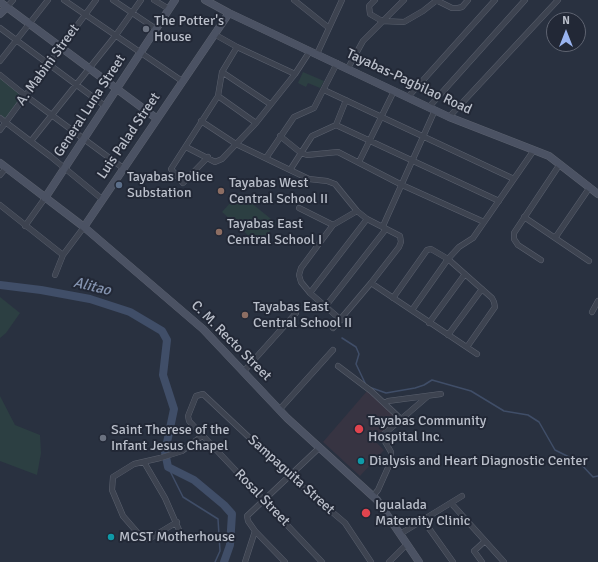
<!DOCTYPE html>
<html>
<head>
<meta charset="utf-8">
<style>
  body { margin:0 }
  #map { position:relative; width:598px; height:562px; overflow:hidden; background:#293140; font-family:Signika,sans-serif }
  canvas { display:block }
  .north { position:absolute; left:546px; top:12px; width:40px; height:40px; box-sizing:border-box; background:#222836; border:1px solid #5f6471; border-radius:50%; rotate:0deg; font-size:11px; font-weight:700; line-height:16px; text-align:center; color:#babfca }
  .north::after { content:''; display:block; margin:auto; width:14px; height:18px; background:#99b4f0; clip-path:polygon(50% 0,100% 100%,50% 72%,0 100%) }
</style>
</head>
<body>
<div id="map">
<canvas width="598" height="562"></canvas>
<div class="north">N</div>
</div>
<script>
const c = document.querySelector('canvas').getContext('2d');
c.lineJoin = 'round';
function fill(path, color) { c.fillStyle = color; c.fill(path, 'evenodd'); }
const shape = rows => new Path2D(rows.map(r => 'M' + r).join(''));
function stroke(path, color, width, dash) { c.strokeStyle = color; c.lineWidth = width; c.lineCap = dash ? 'butt' : 'round'; c.setLineDash(dash || []); c.stroke(path); }
function label(font, color, halo, rows, align = 'center') {
  c.font = font + ' Signika,sans-serif'; c.lineWidth = 4; c.setLineDash([]); c.textBaseline = 'middle'; c.strokeStyle = halo; c.fillStyle = color; for (const [text, x, y, turn = 0] of rows) {
    c.save(); c.translate(x, y); c.rotate((+turn || 0) * Math.PI / 180); c.textAlign = isNaN(turn) ? turn : align; if (halo) c.strokeText(text, 0, 0); c.fillText(text, 0, 0); c.restore();
  }
}
const medical = shape([
  [367,391,396,417,375,441,384,450,360,476,323,442]
]);
const green = shape([
  [303,72,324,81,320,88,308,83,306,87,298,83],
  [0,75,26,96,6,123,0,118],
  [239,193,276,223,259,245,222,212],
  [0,297,20,313,6,333,0,338],
  [0,396,15,425,40,435,41,453,37,475,0,461]
]);
const stream = shape([
  [342,338,356,347,359,354,356,364,366,385],
  [369,387,386,393,415,388,424,385,432,380,471,391,504,411,528,415,539,422,555,450,579,462,593,477,598,476],
  [168,467,183,497,218,519,220,551,215,562]
]);
const river = shape([
  [0,285,41,290,90,299,130,312,162,331,167,340,163,375,174,409,165,452,168,467,194,480,224,505,232,514,230,545,224,562]
]);
const street = shape([
  [64,0,182,81],
  [113,0,156,29],
  [154,0,169,9],
  [294,0,329,28],
  [375,0,369,6,370,14,382,21,404,22,423,11,437,0],
  [436,0,452,8,458,8,462,7,468,0],
  [7,7,13,0],
  [0,28,105,106],
  [214,34,237,47,295,74],
  [237,47,222,72,218,96,256,123],
  [317,54,342,0],
  [0,61,48,0],
  [348,68,363,41,404,0],
  [222,72,270,104],
  [0,75,26,96,123,168],
  [324,90,514,179],
  [408,97,495,0],
  [429,107,525,0],
  [449,117,558,0],
  [0,118,50,156,102,199],
  [201,121,236,144,290,170,309,179,327,181,335,184,357,211,367,219,400,236,401,242,399,247,371,283,333,328],
  [336,125,499,201],
  [0,130,96,0],
  [280,136,301,153,307,155,338,152,402,185,484,222],
  [31,141,116,35,141,0],
  [186,147,215,162,222,159,256,123,295,74,310,51],
  [208,157,183,183,171,169,218,96],
  [266,158,294,117,314,108,337,63],
  [359,162,394,91],
  [290,170,312,136,336,125,346,100],
  [0,175,6,168],
  [0,205,63,255],
  [299,208,333,225],
  [524,217,589,261],
  [25,226,45,198],
  [383,226,435,110],
  [555,238,590,187],
  [541,260,518,245,514,239,514,233,560,164],
  [55,275,63,255,84,227],
  [371,283,477,354],
  [310,293,367,219],
  [393,298,427,250,431,249,448,259,492,298,494,302,495,307,467,347],
  [325,307,386,229],
  [412,310,448,259,459,247,473,238,534,150],
  [592,312,598,301],
  [341,320,310,293,301,282,299,275,301,268,333,225,357,211],
  [429,323,465,274],
  [448,335,482,289],
  [338,366,371,391,401,419],
  [244,371,296,313],
  [385,403,388,401,441,394],
  [280,409,333,350],
  [144,462,165,498,183,539],
  [373,496,378,490,391,461,391,452,383,438,384,434,428,396],
  [451,503,504,562],
  [423,520,453,562],
  [177,522,149,539,143,539,123,516,112,490,113,477,134,464,160,458,182,451,202,436],
  [400,534,462,496],
  [245,562,255,531],
  [285,562,255,531,248,521,247,516,319,448],
  [322,562,189,421,188,416,196,396,203,394,289,475,345,523,371,562],
  [389,562,406,545],
  [482,562,474,551,485,541]
]);
const secondary = shape([
  [205,0,229,13,449,117,549,156,598,194],
  [0,2,156,118],
  [0,14,7,7],
  [0,163,84,227,203,329,287,418,377,500,419,562],
  [45,198,175,0],
  [84,227,229,13]
]);
const markers = [
  [146,29,4,"#6b7280"],
  [119,185,4,"#5c6f8a"],
  [221,191,4,"#8d6e63"],
  [219,232,4,"#8d6e63"],
  [245,315,4,"#8d6e63"],
  [359,429,5,"#e0444e"],
  [103,438,4,"#6b7280"],
  [361,461,4,"#0f9aa8"],
  [366,513,5,"#e0444e"],
  [111,537,4,"#0f9aa8"]
];
const poiNames = [
  ["The Potter's",154,21],
  ["House",154,37],
  ["Tayabas Police",127,177],
  ["Substation",127,193],
  ["Tayabas West",229,183],
  ["Central School II",229,199],
  ["Tayabas East",227,224],
  ["Central School I",227,240],
  ["Tayabas East",253,307],
  ["Central School II",253,323],
  ["Tayabas Community",368,421],
  ["Hospital Inc.",368,437],
  ["Saint Therese of the",111,430],
  ["Infant Jesus Chapel",111,446],
  ["Dialysis and Heart Diagnostic Center",369,461],
  ["Igualada",375,505],
  ["Maternity Clinic",375,521],
  ["MCST Motherhouse",119,537]
];
const streetNames = [
  ["A. Mabini Street",48,65,-54],
  ["Tayabas-Pagbilao Road",409,82,25],
  ["General Luna Street",90,106,-57],
  ["Luis Palad Street",129,136,-56],
  ["C. M. Recto Street",231,341,45],
  ["Sampaguita Street",291,475,42],
  ["Rosal Street",262,498,46]
];
const waterNames = [
  ["Alitao",92,287,13]
];
fill(medical, '#373442');
fill(green, '#2c3f42');
stroke(stream, '#404e68', 1.5);
stroke(river, '#404e68', 8);
stroke(street, '#5b616e', 6);
stroke(secondary, '#5b616e', 8);
stroke(street, '#3d4350', 5);
stroke(secondary, '#4b5263', 7);
for (const [x, y, r, color] of markers) { const dot = new Path2D(); dot.arc(x, y, r, 0, 2 * Math.PI); c.fillStyle = color; c.fill(dot); stroke(dot, '#222836', 1.5); }
label('14px', '#babfca', '#222836', poiNames, 'left');
label('14px', '#babfca', '#222836', streetNames);
label('italic 15px', '#8493af', '#222836', waterNames);
</script>
</body>
</html>
